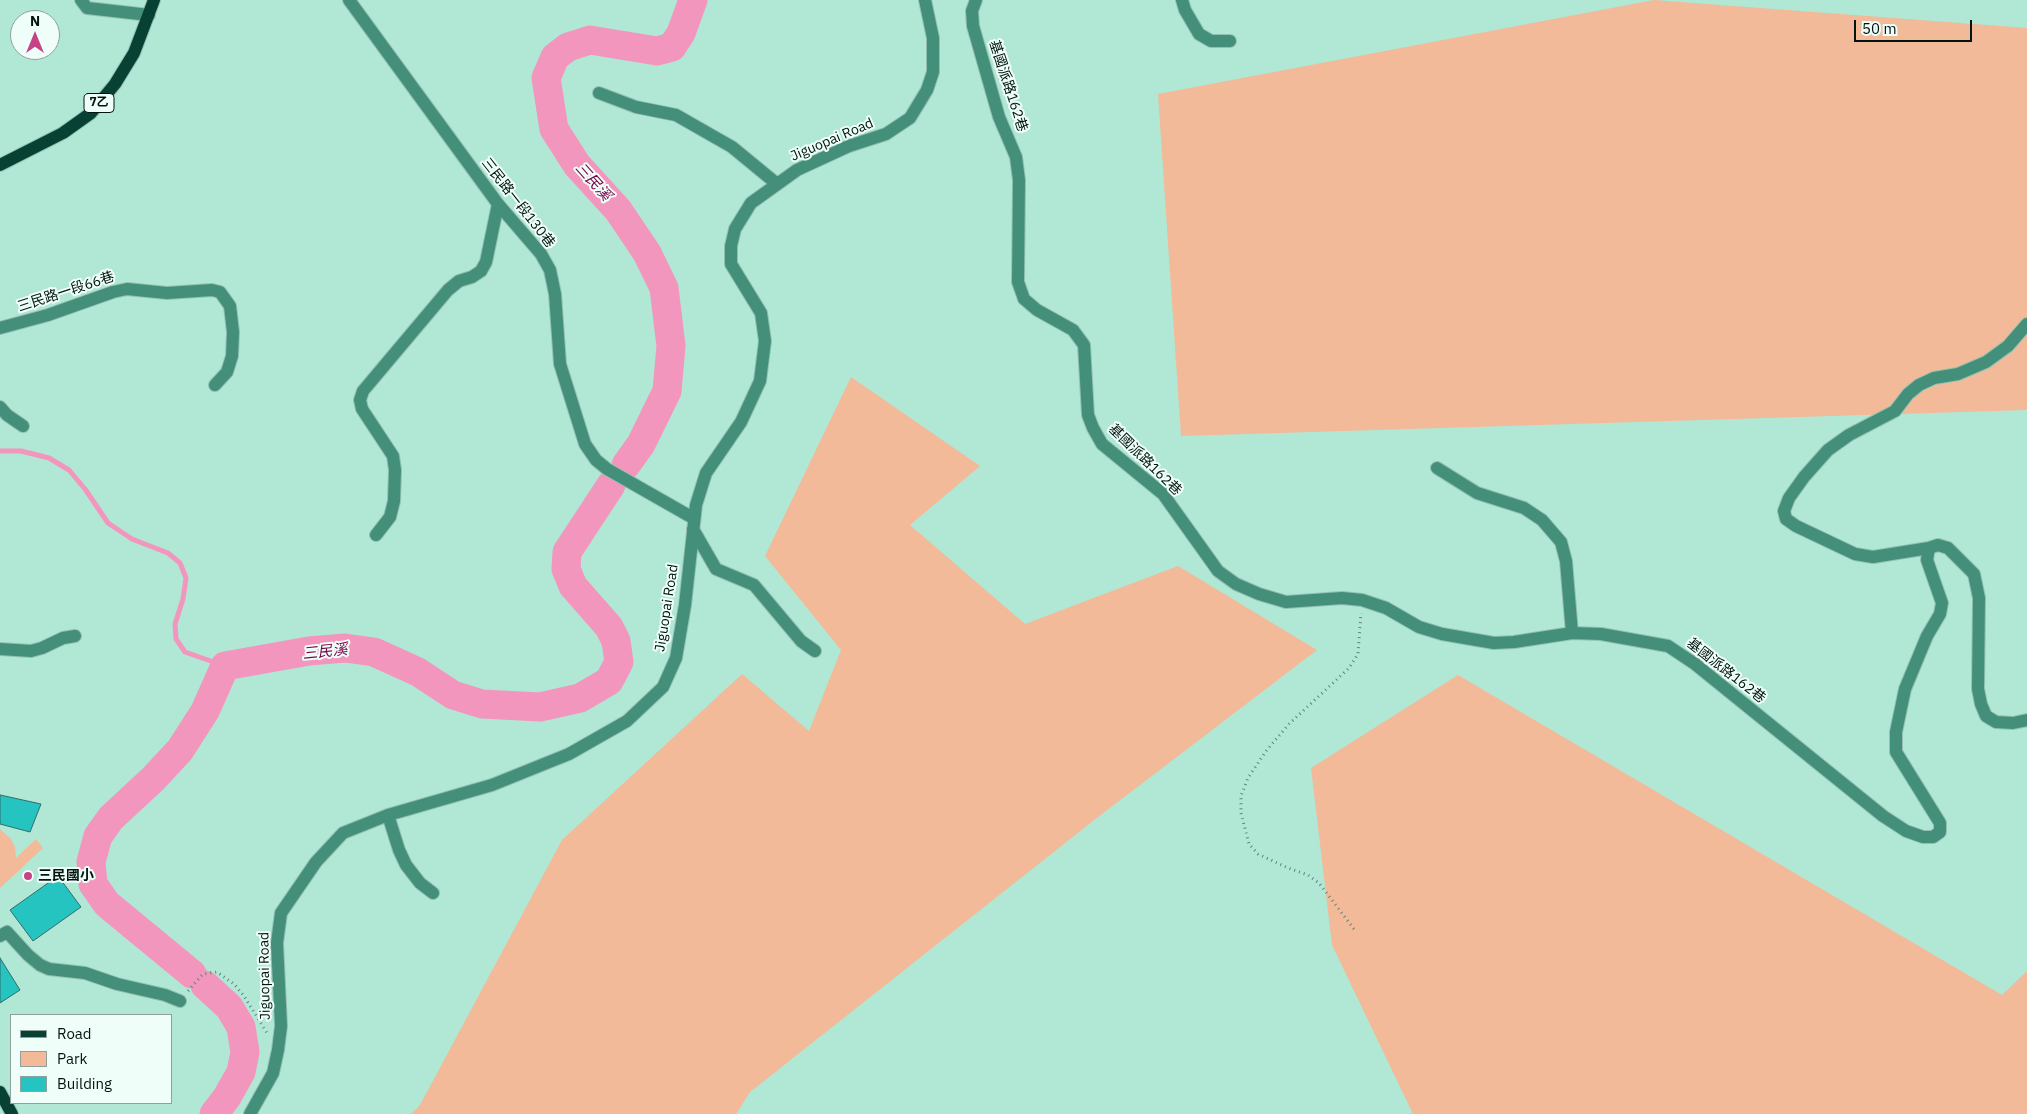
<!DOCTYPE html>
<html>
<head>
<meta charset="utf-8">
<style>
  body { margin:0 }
  #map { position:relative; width:2027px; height:1114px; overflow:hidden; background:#b1e7d5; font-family:"IBM Plex Sans",sans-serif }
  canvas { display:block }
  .legend { position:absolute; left:10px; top:1014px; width:162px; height:90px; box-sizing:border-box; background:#effef9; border:1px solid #90a09b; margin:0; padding:6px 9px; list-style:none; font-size:15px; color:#02140f }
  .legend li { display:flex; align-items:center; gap:10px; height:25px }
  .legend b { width:25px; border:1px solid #90a09b }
  .north { position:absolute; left:10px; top:10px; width:50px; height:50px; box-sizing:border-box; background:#effef9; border:1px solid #90a09b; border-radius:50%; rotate:0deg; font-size:14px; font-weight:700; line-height:20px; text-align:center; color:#02140f }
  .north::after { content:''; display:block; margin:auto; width:18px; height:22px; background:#c74386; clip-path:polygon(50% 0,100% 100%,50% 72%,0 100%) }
  .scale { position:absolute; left:1854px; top:20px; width:118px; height:22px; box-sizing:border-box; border:2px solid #02140f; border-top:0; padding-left:6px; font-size:15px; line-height:18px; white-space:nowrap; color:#02140f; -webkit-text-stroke:4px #effef9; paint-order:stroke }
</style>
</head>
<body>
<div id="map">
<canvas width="2027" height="1114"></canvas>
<ul class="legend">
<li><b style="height:6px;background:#064134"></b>Road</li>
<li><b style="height:14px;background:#f2ba98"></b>Park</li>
<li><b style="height:14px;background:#25c4c1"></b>Building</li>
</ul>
<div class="north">N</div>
<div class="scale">50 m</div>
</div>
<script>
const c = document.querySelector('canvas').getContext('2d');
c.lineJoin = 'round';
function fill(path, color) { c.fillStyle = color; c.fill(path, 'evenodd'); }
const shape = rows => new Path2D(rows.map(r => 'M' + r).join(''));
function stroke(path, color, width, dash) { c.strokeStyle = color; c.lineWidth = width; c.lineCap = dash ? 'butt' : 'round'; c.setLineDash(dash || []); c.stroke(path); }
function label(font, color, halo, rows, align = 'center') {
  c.font = font + ' "IBM Plex Sans","Noto Sans TC",sans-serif'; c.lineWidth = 4; c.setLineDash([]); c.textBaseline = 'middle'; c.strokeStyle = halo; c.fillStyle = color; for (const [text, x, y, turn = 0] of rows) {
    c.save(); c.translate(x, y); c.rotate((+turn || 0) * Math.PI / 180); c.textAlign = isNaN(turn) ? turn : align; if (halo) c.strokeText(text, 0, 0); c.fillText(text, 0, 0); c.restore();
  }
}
const green = shape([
  [1654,0,2027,28,2027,410,1181,436,1158,94],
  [851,377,980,466,910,525,1025,624,1178,566,1317,650,1098,817,750,1092,736,1114,411,1114,420,1105,562,840,742,674,809,731,841,650,765,556],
  [1458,675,2002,995,2027,971,2027,1114,1413,1114,1332,945,1311,768],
  [0,829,11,839,15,847,16,858,36,839,43,848,0,888]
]);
const stream = shape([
  [0,451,21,451,49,458,69,470,85,489,108,523,132,539,168,553,180,563,186,578,183,599,175,624,176,639,185,652,225,666]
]);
const river = shape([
  [626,465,641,444,667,391,671,346,664,288,647,253,618,210,577,165,554,129,546,78,555,57,568,47,590,40,657,51,672,47,681,33,693,0],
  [192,974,107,904,93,884,91,862,98,836,111,818,153,779,180,750,205,711,225,666,309,651,345,648,374,652,418,672,453,695,482,704,540,707,580,698,609,681,619,662,616,641,609,627,573,586,566,569,567,552,611,485],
  [205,985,229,1007,241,1027,245,1052,241,1072,227,1097,214,1114]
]);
const building = shape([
  [0,795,41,804,30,832,0,824,0,795],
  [58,876,81,907,33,941,10,910,58,876],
  [0,958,20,990,0,1003,0,958]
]);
const path = shape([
  [1354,929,1319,883,1308,875,1288,868,1258,854,1249,844,1241,813,1241,796,1248,778,1266,751,1289,724,1349,668,1358,654,1361,613],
  [188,991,203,974,217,972,234,984,244,996,267,1033]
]);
const minor = shape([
  [81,0,87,8,149,15],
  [349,0,498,204,541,254,550,270,555,294,560,364,585,444,596,460,607,469,693,518],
  [976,0,972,11,973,26,999,117,1016,157,1019,180,1018,282,1024,299,1037,310,1073,330,1084,345,1088,415,1093,428,1102,444,1163,494,1218,571,1236,584,1259,594,1286,602,1342,598,1362,600,1386,608,1419,627,1442,634,1494,643,1514,642,1572,633,1601,634,1668,646,1695,664,1883,816,1906,831,1923,837,1933,837,1940,832,1940,823,1896,752,1896,732,1905,689,1927,636,1940,614,1942,603,1927,560,1929,548,1938,545,1948,548,1974,574,1979,598,1978,689,1981,704,1986,716,1996,722,2013,723,2027,720],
  [1182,0,1185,10,1199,34,1211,41,1230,41],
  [599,93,636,107,676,115,732,147,777,184],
  [0,328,48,315,113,292,127,289,167,293,212,290,220,292,230,306,233,332,232,356,227,372,215,385],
  [0,407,7,415,23,426],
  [1437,468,1477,493,1524,508,1542,520,1561,542,1566,561,1572,633],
  [693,529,716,569,754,585,801,641,815,651],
  [376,535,390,517,394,501,395,470,393,456,362,409,360,400,363,391,448,290,459,281,472,277,481,271,486,262,498,204],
  [1929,548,1873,557,1855,554,1796,526,1786,519,1784,511,1789,498,1804,477,1828,450,1849,435,1895,411,1908,394,1919,385,1934,378,1958,374,1986,362,2008,346,2027,324],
  [0,649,31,651,42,648,63,638,75,636],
  [388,815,399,850,406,865,420,883,433,893],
  [0,936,7,932,28,955,40,965,49,969,85,973,117,984,165,995,180,1001],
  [250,1114,273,1073,278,1050,281,1026,277,943,281,913,316,862,343,833,388,815,492,785,569,754,627,721,663,687,676,658,685,605,696,505,706,473,741,422,760,381,765,341,761,313,731,264,731,246,735,229,751,203,797,170,849,146,886,134,910,118,927,90,933,72,933,38,925,0]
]);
const major = shape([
  [0,165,63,133,91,113,115,84,134,53,154,0],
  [0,1092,12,1114]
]);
const markers = [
  [28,876,5,"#c74386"]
];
const shields = [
  [99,103,30]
];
const shieldNames = [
  ["7乙",99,103]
];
const streetNames = [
  ["基國派路162巷",1008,86,72],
  ["Jiguopai Road",832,140,-23],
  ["三民路一段130巷",518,203,52],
  ["三民路一段66巷",66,292,-18],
  ["基國派路162巷",1145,460,44],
  ["Jiguopai Road",667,608,-81],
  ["基國派路162巷",1726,671,38],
  ["Jiguopai Road",265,976,-91]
];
const poiNames = [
  ["三民國小",38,876]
];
const waterNames = [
  ["三民溪",593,182,48],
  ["三民溪",325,652,-6]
];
fill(green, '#f2ba98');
stroke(stream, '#f396be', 5);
stroke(river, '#f396be', 29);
fill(building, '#25c4c1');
stroke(building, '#336d6b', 1);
stroke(minor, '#92c1b1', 14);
stroke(major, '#92c1b1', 14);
stroke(path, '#5f8579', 3, [1, 4]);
stroke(minor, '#448f7a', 12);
stroke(major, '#064134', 12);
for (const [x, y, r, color] of markers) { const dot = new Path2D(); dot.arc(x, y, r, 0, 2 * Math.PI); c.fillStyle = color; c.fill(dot); stroke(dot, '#effef9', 2); }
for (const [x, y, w] of shields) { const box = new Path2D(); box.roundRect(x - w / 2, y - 9.5, w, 19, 4); c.fillStyle = '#effef9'; c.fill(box); stroke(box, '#02140f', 1); }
label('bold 12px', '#02140f', null, shieldNames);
label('14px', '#02140f', '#effef9', streetNames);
label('bold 14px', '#02140f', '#effef9', poiNames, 'left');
label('italic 15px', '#770448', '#effef9', waterNames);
</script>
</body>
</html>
